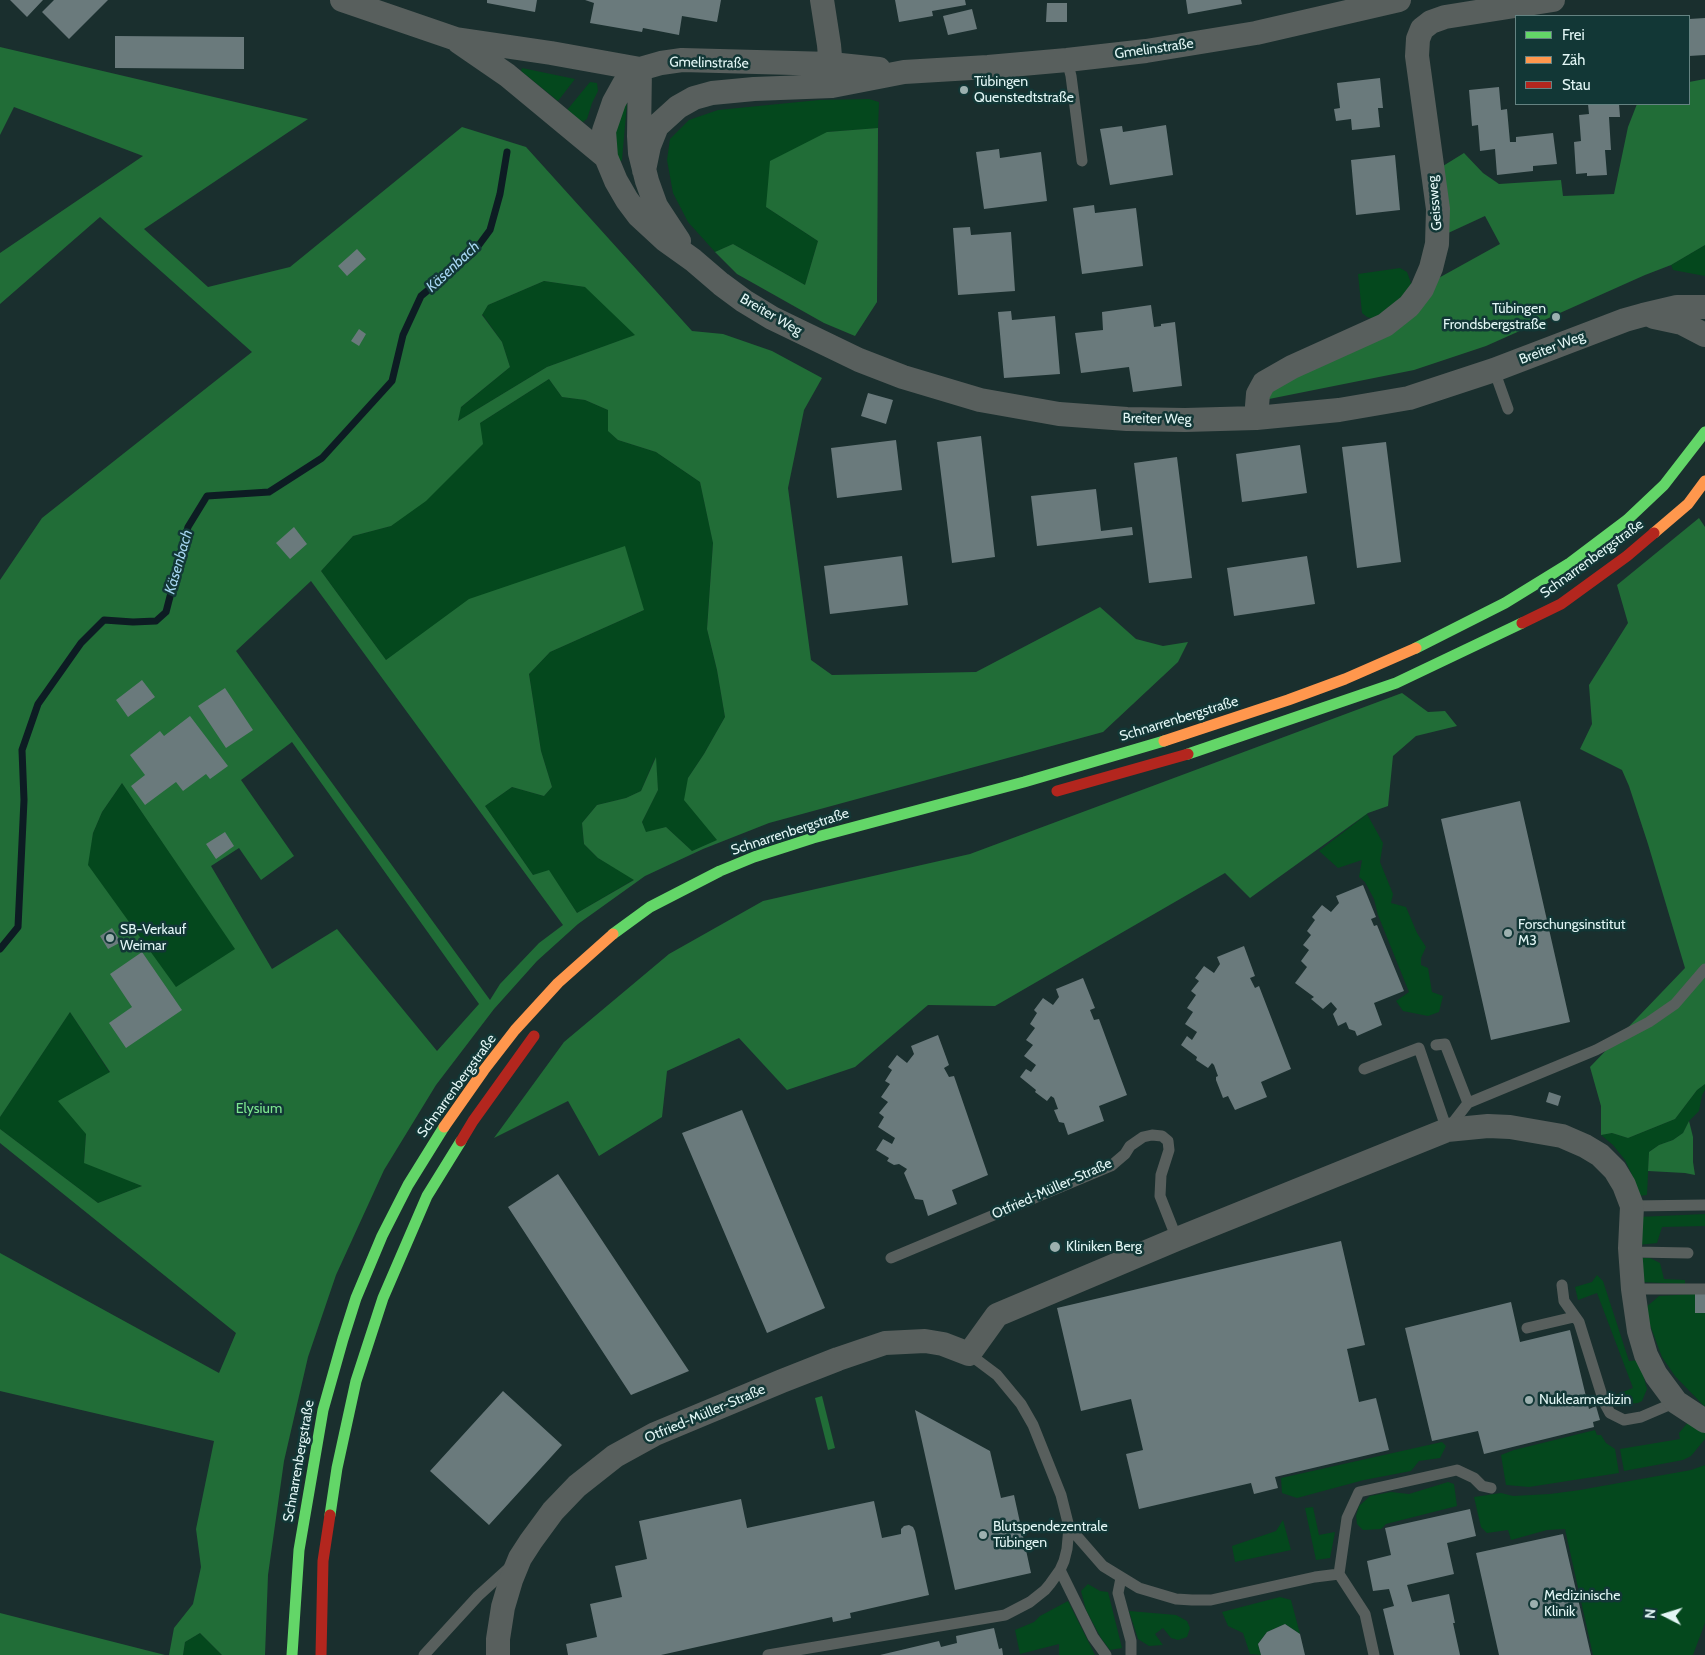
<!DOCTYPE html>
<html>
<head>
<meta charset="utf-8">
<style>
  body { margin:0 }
  #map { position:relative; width:1705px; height:1655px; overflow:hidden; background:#1a2f2e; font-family:Cabin,sans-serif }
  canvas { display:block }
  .legend { position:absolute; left:1515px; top:15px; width:175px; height:90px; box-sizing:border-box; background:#123736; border:1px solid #658382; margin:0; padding:6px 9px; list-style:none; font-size:15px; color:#e2f6f5 }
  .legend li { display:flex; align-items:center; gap:10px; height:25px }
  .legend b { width:25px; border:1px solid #658382 }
  .north { position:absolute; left:1640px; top:1590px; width:50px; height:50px; -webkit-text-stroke:4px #123736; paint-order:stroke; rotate:275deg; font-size:14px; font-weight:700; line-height:20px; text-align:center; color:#e2f6f5 }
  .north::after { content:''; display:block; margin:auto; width:18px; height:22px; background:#e2f6f5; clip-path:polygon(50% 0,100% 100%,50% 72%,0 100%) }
</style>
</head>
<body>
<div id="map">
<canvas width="1705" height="1655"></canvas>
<ul class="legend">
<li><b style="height:6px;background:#63d668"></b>Frei</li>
<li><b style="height:6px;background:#ff974d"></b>Zäh</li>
<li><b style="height:6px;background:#b3261e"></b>Stau</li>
</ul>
<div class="north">N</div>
</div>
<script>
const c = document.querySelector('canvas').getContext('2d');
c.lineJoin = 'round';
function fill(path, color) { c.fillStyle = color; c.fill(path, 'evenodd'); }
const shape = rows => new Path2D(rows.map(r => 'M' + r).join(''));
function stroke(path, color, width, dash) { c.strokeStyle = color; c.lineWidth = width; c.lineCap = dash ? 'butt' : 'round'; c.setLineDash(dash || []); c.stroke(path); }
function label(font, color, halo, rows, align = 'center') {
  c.font = font + ' Cabin,sans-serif'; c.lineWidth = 5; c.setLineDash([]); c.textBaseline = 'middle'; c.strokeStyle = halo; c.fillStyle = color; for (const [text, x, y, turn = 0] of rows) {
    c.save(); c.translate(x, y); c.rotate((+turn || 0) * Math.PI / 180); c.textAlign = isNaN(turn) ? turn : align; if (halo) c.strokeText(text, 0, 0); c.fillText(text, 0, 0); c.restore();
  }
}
const green = shape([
  [522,68,575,79,558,101,521,71],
  [590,82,597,83,598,91,592,103,587,119,583,122,574,117,567,110],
  [869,99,879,102,878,128,827,132,766,207,818,241,805,285,733,244,715,252,688,222,673,193,667,160,670,139,689,120,718,110,819,100],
  [624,102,627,103,622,160,617,166,612,138],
  [1705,245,1705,276,1673,270,1671,265],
  [1400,268,1407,272,1411,283,1409,295,1377,320,1367,317,1362,313,1358,274],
  [544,281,586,287,636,335,547,367,458,421,460,408,510,367,502,342,482,314,488,305],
  [549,379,562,397,585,400,608,410,608,430,618,440,656,452,700,482,713,542,707,629,717,670,725,717,704,754,688,778,718,840,692,851,666,827,646,833,642,822,658,790,655,758,641,791,626,798,597,805,582,823,584,844,598,858,635,879,577,913,549,871,533,875,485,806,512,787,544,796,552,787,541,751,529,674,550,652,644,610,416,639,386,660,321,571,353,536,391,526,480,423],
  [122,783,236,949,176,988,87,865,93,833,102,812],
  [1367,814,1383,843,1380,862,1393,894,1391,903,1406,907,1417,933,1426,947,1421,958,1421,965,1428,968,1432,992,1443,996,1439,1012,1428,1016,1403,1011,1396,1001,1409,992,1378,915,1374,899,1365,882,1359,877,1362,860,1338,868,1319,851],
  [70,1012,110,1073,86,1134,84,1162,142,1186,98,1203,0,1129,0,1117],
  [1705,1084,1705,1090,1702,1095,1699,1111,1689,1121,1683,1133,1673,1140,1659,1145,1649,1152,1647,1195,1638,1196,1632,1175,1625,1160,1613,1145,1601,1135,1612,1133,1628,1138,1675,1119,1697,1090],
  [1705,1214,1705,1226,1662,1227,1657,1243,1638,1245,1638,1217],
  [1639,1258,1650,1258,1660,1263,1664,1279,1685,1280,1685,1284,1641,1282],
  [1597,1275,1603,1281,1629,1361,1639,1360,1647,1389,1642,1401,1638,1403,1627,1404,1621,1402,1615,1395,1633,1388,1597,1293,1578,1300,1575,1287,1592,1282],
  [1695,1294,1696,1313,1705,1313,1705,1407,1675,1376,1662,1357,1644,1309,1659,1296],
  [1689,1421,1705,1433,1705,1439,1691,1456,1683,1460,1624,1471,1620,1449,1680,1439,1679,1433],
  [1595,1430,1597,1435,1601,1435,1606,1443,1615,1449,1619,1473,1529,1487,1506,1485,1501,1455,1514,1450],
  [1442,1442,1446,1446,1440,1458,1419,1461,1411,1471,1364,1480,1297,1498,1282,1493,1281,1478],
  [1705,1465,1705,1623,1693,1655,1593,1655,1565,1529,1547,1530,1511,1540,1508,1530,1487,1533,1481,1527,1474,1497,1501,1493,1513,1496,1550,1494,1580,1490,1691,1470],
  [1448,1482,1454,1484,1457,1506,1386,1524,1381,1529,1363,1530,1357,1524,1356,1516,1359,1506,1370,1496,1391,1492,1409,1494],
  [1313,1507,1319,1535,1335,1532,1330,1558,1316,1560,1305,1508],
  [1283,1520,1291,1550,1235,1562,1232,1546,1276,1531],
  [1088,1584,1100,1591,1108,1592,1122,1648,1110,1650,1101,1638,1086,1610,1081,1591],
  [1280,1597,1291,1600,1300,1634,1285,1624,1267,1632,1258,1644,1261,1655,1250,1654,1243,1633,1228,1626,1222,1612],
  [1068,1601,1095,1655,1059,1655,1059,1644,1020,1654,1015,1630,1034,1622,1040,1616],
  [1129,1611,1176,1615,1187,1621,1190,1628,1187,1637,1178,1640,1171,1638,1163,1628,1155,1634,1163,1645,1149,1646,1138,1639],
  [200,1633,222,1655,183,1655,185,1642]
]);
const forest = shape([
  [0,47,308,119,144,229,208,287,290,267,462,127,526,147,692,331,723,334,772,351,822,378,804,410,788,488,811,660,832,675,976,672,1100,607,1136,639,1163,646,1188,642,1178,662,1103,732,769,823,703,849,645,876,578,924,537,961,494,1009,436,1085,384,1170,336,1275,308,1357,284,1461,268,1575,265,1655,222,1655,200,1633,185,1642,183,1655,169,1655,174,1628,193,1604,201,1567,196,1529,214,1441,0,1391,0,1253,219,1373,236,1333,0,1143,0,1129,98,1203,142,1186,84,1163,86,1134,58,1101,110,1072,70,1012,0,1117,0,580,42,518,252,352,100,217,0,304,0,253,143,156,14,107,0,135],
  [544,281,585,287,635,335,547,367,458,421,461,407,510,367,502,342,482,315,488,305],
  [549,379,562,397,585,400,608,410,608,431,618,440,656,452,700,482,713,543,707,629,717,670,725,717,704,754,688,778,684,800,717,840,692,851,666,827,646,832,642,822,658,790,656,757,641,791,626,798,597,805,582,823,584,844,598,858,634,880,577,913,549,870,533,875,485,806,512,787,544,796,552,787,541,751,529,674,550,652,644,610,625,546,469,599,386,660,321,571,353,536,391,526,426,501,483,444,480,423],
  [311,581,563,925,539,943,500,984,490,1000,236,651],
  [292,742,479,1004,437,1051,337,929,272,969,211,866,239,848,261,880,294,856,241,780],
  [122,783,235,949,176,987,88,865,93,833,102,812],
  [1705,79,1705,245,1671,265,1645,275,1486,346,1414,370,1259,401,1261,395,1435,280,1500,244,1485,216,1446,234,1443,166,1464,153,1483,173,1499,184,1561,180,1563,196,1614,194,1628,127,1637,104,1689,104,1689,82],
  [878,128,877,302,855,336,824,323,737,274,715,252,733,244,805,285,818,241,766,207,770,161,827,132],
  [1699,518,1705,527,1705,1084,1697,1090,1675,1119,1628,1138,1612,1133,1601,1135,1601,1106,1590,1067,1685,968,1648,844,1629,786,1622,770,1580,749,1592,724,1589,685,1628,623,1617,585],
  [1402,693,1428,712,1445,711,1457,726,1416,736,1393,756,1388,806,1368,813,1250,898,1225,873,995,1006,928,1005,855,1067,787,1090,739,1038,667,1071,662,1117,599,1156,568,1101,494,1138,564,1042,669,954,763,901,970,854],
  [1689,1121,1693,1137,1693,1162,1695,1175,1685,1173,1648,1171,1649,1152,1659,1145,1673,1140,1683,1133],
  [822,1396,835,1448,828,1450,815,1398],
  [0,1613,165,1655,0,1655]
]);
const stream = shape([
  [0,949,18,927,24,800,22,750,38,704,81,643,104,620,133,622,156,621,166,612,188,527,207,496,269,492,322,458,392,381,403,335,421,296,473,253,490,230,500,194,507,152]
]);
const building = shape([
  [10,0,43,0,27,17],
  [54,0,108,0,69,39,42,12],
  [487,0,537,0,535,12,487,3],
  [585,0,721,0,717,22,682,16,679,35,643,28,642,32,590,23,594,3],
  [895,0,965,0,966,5,932,11,933,16,899,22],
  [1186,0,1241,0,1242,4,1188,14],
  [1047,3,1067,3,1067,22,1046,22],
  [972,9,977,29,948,35,943,16],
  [1705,18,1705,55,1689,56,1689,19],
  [115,36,244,37,244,69,115,68],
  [1380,78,1383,108,1378,108,1380,127,1352,130,1351,119,1336,121,1334,109,1340,108,1337,83],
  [1499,87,1501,110,1507,109,1510,142,1516,142,1516,137,1553,133,1557,164,1533,166,1533,171,1497,175,1495,149,1480,151,1478,125,1472,126,1469,90],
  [1588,104,1619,104,1620,117,1609,117,1611,150,1605,150,1607,175,1587,176,1587,173,1576,174,1574,142,1581,141,1579,115,1589,114],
  [1166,125,1173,175,1110,185,1100,129,1122,126,1123,132],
  [999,149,1000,158,1041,152,1047,201,984,209,976,152],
  [1395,155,1400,210,1356,215,1351,160],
  [1094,205,1095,213,1136,208,1143,266,1082,274,1073,208],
  [970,227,971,235,1011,232,1015,291,958,295,953,228],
  [357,249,366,259,347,276,338,266],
  [1151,305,1154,327,1161,326,1161,324,1175,322,1182,386,1133,392,1129,367,1081,373,1075,333,1103,330,1102,312],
  [1011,311,1012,320,1055,316,1060,374,1004,378,998,312],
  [359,329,366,334,359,346,351,341],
  [868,393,893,400,886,424,861,416],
  [981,436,995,557,952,563,937,442],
  [896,440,902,490,837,498,831,448],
  [1386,442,1401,562,1357,568,1342,447],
  [1300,445,1307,493,1242,502,1236,454],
  [1177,457,1192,578,1149,583,1134,463],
  [1096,489,1101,531,1132,527,1133,535,1037,546,1031,496],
  [294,527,307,544,290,559,276,543],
  [902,556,908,605,830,614,824,566],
  [1307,556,1315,604,1234,616,1227,568],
  [142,680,155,697,128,717,116,700],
  [225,688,253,730,226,748,198,706],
  [190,716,228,766,210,779,206,774,183,791,176,782,145,805,131,786,145,775,130,755,160,731,164,736],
  [1520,801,1570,1022,1491,1040,1441,819],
  [225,832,234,846,216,859,206,844],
  [1363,885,1376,917,1371,919,1374,926,1377,925,1404,991,1374,1003,1382,1025,1357,1036,1355,1031,1349,1029,1346,1022,1338,1026,1333,1014,1337,1009,1331,1002,1323,1009,1311,999,1314,997,1295,983,1307,967,1301,961,1309,950,1303,945,1311,935,1307,931,1315,920,1312,917,1322,905,1331,912,1339,903,1336,896],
  [112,928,121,942,108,949,100,936],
  [1244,946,1255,976,1250,978,1255,988,1259,986,1291,1069,1261,1082,1267,1097,1235,1110,1228,1096,1223,1098,1216,1080,1216,1077,1218,1076,1214,1065,1212,1063,1208,1068,1196,1060,1197,1057,1181,1045,1187,1036,1192,1040,1197,1032,1185,1024,1193,1012,1187,1008,1196,995,1191,991,1199,981,1195,978,1204,966,1214,973,1220,964,1217,957],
  [142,952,182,1010,126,1048,109,1023,132,1007,110,974],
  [1083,978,1095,1008,1090,1010,1094,1020,1099,1019,1127,1095,1099,1106,1104,1121,1068,1135,1064,1123,1059,1122,1054,1110,1058,1109,1054,1098,1051,1096,1047,1101,1035,1092,1036,1090,1020,1077,1026,1069,1031,1072,1036,1065,1024,1056,1033,1045,1026,1040,1035,1028,1030,1024,1037,1013,1034,1010,1043,998,1053,1005,1059,997,1056,989],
  [938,1035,949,1065,944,1068,949,1077,954,1076,988,1175,952,1190,957,1204,928,1216,923,1200,915,1199,904,1173,907,1169,899,1164,894,1165,887,1161,889,1158,876,1150,883,1139,892,1144,895,1138,878,1127,884,1117,879,1113,888,1102,881,1097,890,1084,885,1081,892,1070,888,1067,897,1055,907,1063,914,1054,911,1046],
  [1549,1092,1561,1096,1558,1106,1546,1102],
  [742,1110,825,1308,767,1333,682,1133],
  [558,1174,635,1290,689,1371,631,1395,508,1207],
  [1341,1241,1365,1345,1347,1349,1359,1402,1376,1398,1389,1450,1275,1477,1278,1488,1254,1494,1251,1483,1139,1509,1126,1454,1143,1450,1131,1399,1081,1411,1057,1308],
  [1695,1294,1705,1294,1705,1313,1695,1313],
  [1511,1302,1520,1342,1570,1330,1589,1409,1596,1406,1600,1420,1593,1422,1594,1427,1484,1454,1478,1431,1432,1441,1405,1328],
  [503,1391,562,1445,489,1525,430,1471],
  [915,1410,990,1451,1001,1498,1014,1495,1031,1573,955,1590],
  [741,1499,747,1528,874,1501,882,1538,901,1534,901,1529,904,1526,909,1525,913,1527,915,1531,929,1595,850,1613,851,1618,833,1622,832,1617,661,1655,568,1655,566,1644,597,1637,590,1604,622,1597,615,1566,647,1559,639,1521],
  [1470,1509,1476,1536,1447,1543,1454,1574,1407,1585,1412,1602,1449,1594,1455,1623,1453,1623,1460,1655,1394,1655,1383,1609,1394,1606,1389,1589,1373,1591,1367,1561,1391,1555,1385,1528],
  [1563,1534,1591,1655,1499,1655,1476,1553],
  [1285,1624,1300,1634,1305,1655,1261,1655,1258,1644,1267,1632],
  [994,1628,999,1649,1002,1648,1003,1655,880,1655,939,1641,941,1647,957,1643,956,1636]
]);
const lane = shape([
  [1067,60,1071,76,1082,161],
  [1494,370,1508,409],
  [1436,1045,1445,1044,1468,1103],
  [1364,1069,1419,1048,1447,1130],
  [1448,1129,1468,1103,1596,1050,1649,1022,1675,1004,1705,969],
  [1632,1206,1705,1205],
  [1630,1248,1637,1252,1688,1253],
  [891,1258,1111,1166,1125,1154,1130,1146,1143,1137,1152,1135,1162,1136,1168,1141,1169,1150,1161,1175,1160,1196,1177,1239],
  [1562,1285,1564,1301,1579,1322,1604,1402,1610,1413,1624,1420,1641,1417,1676,1402],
  [1633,1289,1705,1289],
  [1527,1328,1574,1317],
  [969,1354,997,1375,1021,1404,1033,1425,1061,1495,1069,1527,1103,1566,1139,1588,1176,1599,1192,1600,1211,1600,1315,1577,1339,1574,1365,1614,1374,1655],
  [1060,1570,1093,1637,1106,1655],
  [1339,1574,1347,1518,1359,1492,1457,1470,1474,1478,1482,1486,1491,1488],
  [1121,1578,1118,1593,1131,1641,1131,1655],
  [424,1655,478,1596,510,1567],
  [768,1655,1005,1615,1030,1602,1045,1590,1050,1584,1060,1570,1064,1561,1067,1549,1069,1527]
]);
const street = shape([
  [342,0,456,39,551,53,640,69,661,63,682,60,831,64,879,69],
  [822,0,829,45,832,79],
  [459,42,507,75,606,157],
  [640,69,624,84,614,102,604,131,606,157,616,181,627,200,639,216,665,240,693,260,721,284,744,301,772,318,859,360,903,377,980,400,1059,414,1127,419,1185,420,1256,418,1339,410,1409,398,1494,370,1625,320,1643,315,1677,307,1705,307],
  [640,69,639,136,640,153,647,181,656,206,679,241],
  [644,170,649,146,657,126,678,107,694,98,712,93,754,89,832,86,904,72,988,67,1067,60,1146,51,1256,33,1399,0],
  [1654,317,1682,323,1705,335],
  [1256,418,1258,394,1264,383,1292,367,1385,325,1409,306,1422,289,1431,268,1437,244,1438,209,1417,56,1418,39,1422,29,1431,22,1445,17,1553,0],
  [498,1655,498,1639,503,1607,511,1580,520,1558,531,1541,553,1511,577,1486,615,1456,655,1434,782,1381,838,1359,885,1343,925,1341,943,1344,969,1354,997,1315,1177,1239,1447,1130,1488,1126,1510,1127,1562,1136,1585,1146,1600,1155,1615,1170,1624,1185,1632,1206,1630,1248,1633,1289,1639,1331,1646,1355,1656,1375,1676,1402,1705,1421]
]);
const fast = shape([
  [1416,648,1505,603,1570,563,1627,520,1664,485,1705,432],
  [1188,754,1396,683,1522,623],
  [613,934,650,907,720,871,754,857,813,838,1024,782,1164,741],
  [330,1515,337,1468,356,1381,383,1298,427,1196,461,1141],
  [292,1655,299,1550,323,1410,343,1339,356,1298,382,1236,408,1185,444,1127]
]);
const slow = shape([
  [1654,533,1688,504,1705,481],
  [1164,741,1288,700,1345,679,1416,648],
  [444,1127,484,1070,515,1030,558,983,613,934]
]);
const jam = shape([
  [1522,623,1561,604,1627,556,1654,533],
  [1057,791,1188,754],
  [461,1141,473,1121,534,1036],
  [321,1655,323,1561,330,1515]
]);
const markers = [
  [964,90,5,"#9cb0af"],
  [1556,317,5,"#9cb0af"],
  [1508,933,5,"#9cb0af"],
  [110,938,5,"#9cb0af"],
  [1055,1247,6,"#9cb0af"],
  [1529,1400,5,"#9cb0af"],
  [983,1535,5,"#9cb0af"],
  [1534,1604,5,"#9cb0af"]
];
const streetNames = [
  ["Gmelinstraße",1154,49,-8],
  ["Gmelinstraße",709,63,1],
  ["Geissweg",1435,203,-95],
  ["Breiter Weg",771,315,30],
  ["Breiter Weg",1552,348,-21],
  ["Breiter Weg",1157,419,1],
  ["Schnarrenbergstraße",1592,559,-36],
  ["Schnarrenbergstraße",1179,719,-17],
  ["Schnarrenbergstraße",790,832,-18],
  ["Schnarrenbergstraße",457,1086,-54],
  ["Otfried-Müller-Straße",1052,1189,-24],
  ["Otfried-Müller-Straße",705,1414,-23],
  ["Schnarrenbergstraße",299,1461,-80]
];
const poiNames = [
  ["Tübingen",974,82],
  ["Quenstedtstraße",974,98],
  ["Tübingen",1546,309,"right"],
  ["Frondsbergstraße",1546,325,"right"],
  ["Forschungsinstitut",1518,925],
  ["M3",1518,941],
  ["SB-Verkauf",120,930],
  ["Weimar",120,946],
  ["Kliniken Berg",1066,1247],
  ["Nuklearmedizin",1539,1400],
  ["Blutspendezentrale",993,1527],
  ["Tübingen",993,1543],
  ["Medizinische",1544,1596],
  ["Klinik",1544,1612]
];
const parkNames = [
  ["Elysium",259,1109]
];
const waterNames = [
  ["Käsenbach",453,267,-43],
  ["Käsenbach",179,562,-74]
];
fill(green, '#04481d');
fill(forest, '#216d37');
stroke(stream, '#0d1c23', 7);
fill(building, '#6a7a7c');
stroke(lane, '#585f5d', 11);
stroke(street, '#585f5d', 24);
stroke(fast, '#63d668', 11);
stroke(slow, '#ff974d', 11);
stroke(jam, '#b3261e', 11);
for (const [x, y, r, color] of markers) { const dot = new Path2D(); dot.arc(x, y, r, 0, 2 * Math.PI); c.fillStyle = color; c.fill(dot); stroke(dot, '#123736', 2); }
label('14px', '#e2f6f5', '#123736', streetNames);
label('14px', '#e2f6f5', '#123736', poiNames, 'left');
label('14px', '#7ee890', '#123736', parkNames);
label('italic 15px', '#a5d4f0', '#123736', waterNames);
</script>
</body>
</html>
